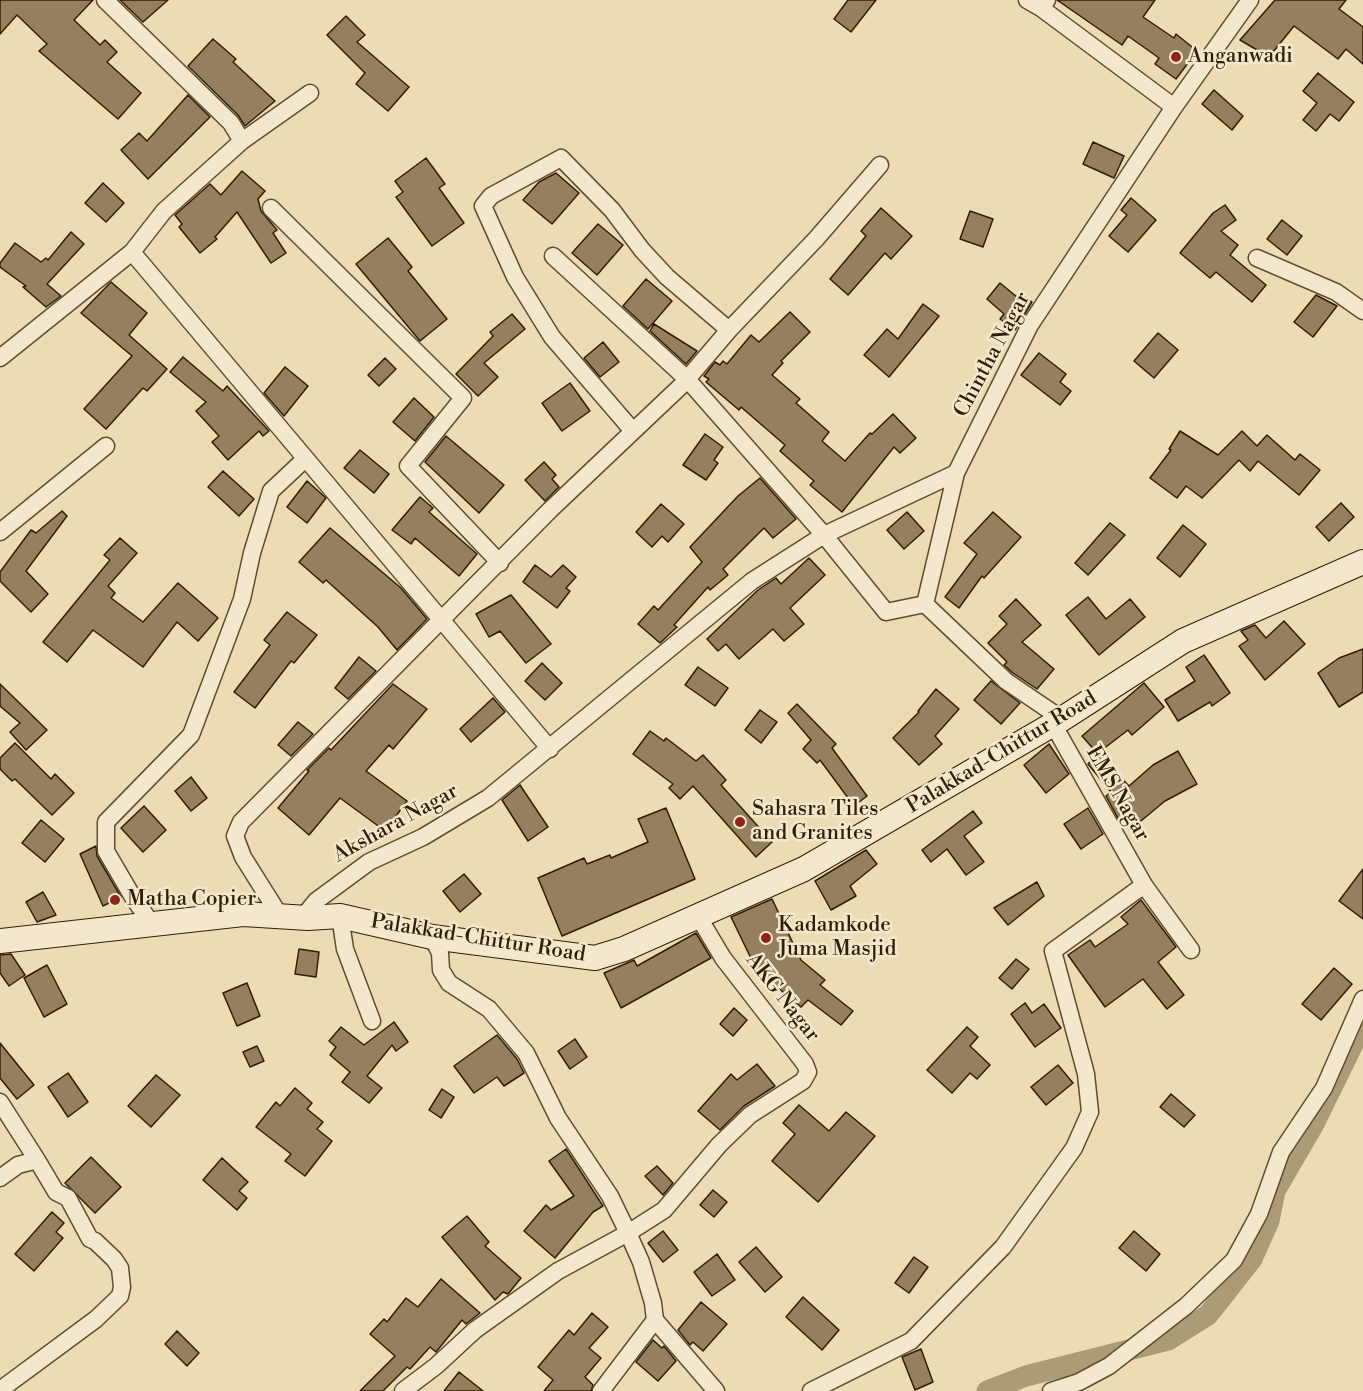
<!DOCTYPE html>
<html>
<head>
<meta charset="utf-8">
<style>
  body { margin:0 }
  canvas { display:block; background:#ecdbb3 }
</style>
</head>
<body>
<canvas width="1363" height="1391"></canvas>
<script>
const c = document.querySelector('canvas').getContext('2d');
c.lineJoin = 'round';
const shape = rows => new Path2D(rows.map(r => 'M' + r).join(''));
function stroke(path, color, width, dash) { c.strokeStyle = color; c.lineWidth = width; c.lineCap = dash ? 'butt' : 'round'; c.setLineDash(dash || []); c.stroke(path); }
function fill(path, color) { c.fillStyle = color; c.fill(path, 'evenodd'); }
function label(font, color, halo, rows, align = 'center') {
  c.font = font + ' "Libre Bodoni",serif'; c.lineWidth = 5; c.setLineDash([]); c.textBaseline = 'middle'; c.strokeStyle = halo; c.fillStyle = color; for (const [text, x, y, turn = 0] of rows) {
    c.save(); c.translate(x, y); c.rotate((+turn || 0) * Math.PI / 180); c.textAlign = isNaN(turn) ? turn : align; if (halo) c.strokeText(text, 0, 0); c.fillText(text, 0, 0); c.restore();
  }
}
const canal = shape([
  [987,1391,1026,1376,1168,1340,1208,1315,1252,1259,1269,1221,1275,1191,1314,1124,1363,1024]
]);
const building = shape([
  [0,0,93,0,74,20,100,45,105,40,117,52,107,62,141,93,118,119,39,51,47,44,17,15,0,34,0,0],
  [120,0,168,0,143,22,120,0],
  [848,0,876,0,851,32,834,19,848,0],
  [1057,0,1155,0,1143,17,1174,38,1176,34,1197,51,1176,79,1155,64,1159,58,1128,36,1122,45,1057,0],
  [1275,0,1346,0,1339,9,1363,27,1363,64,1346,49,1338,59,1294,26,1269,57,1240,40,1275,0],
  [346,16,365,35,357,42,409,87,388,111,356,84,365,73,327,35,346,16],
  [213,39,236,59,233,62,275,101,245,126,238,115,188,66,213,39],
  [1318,73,1354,102,1339,121,1330,114,1316,131,1303,120,1317,103,1303,91,1318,73],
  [1214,90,1243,116,1232,130,1202,104,1214,90],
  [188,95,210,117,148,179,121,150,139,133,147,141,188,95],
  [1093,142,1124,156,1114,178,1083,164,1093,142],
  [426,158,445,184,439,188,464,223,432,246,396,197,403,192,395,181,426,158],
  [242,171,265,191,258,199,261,211,277,230,273,233,286,253,271,263,237,212,215,237,217,239,200,253,179,227,182,224,175,215,210,184,221,195,242,171],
  [556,173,579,193,552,224,523,200,539,182,556,173],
  [103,183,124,203,106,222,85,203,103,183],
  [1131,198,1156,220,1128,252,1109,236,1127,215,1121,210,1131,198],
  [1225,205,1236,220,1221,231,1238,245,1230,255,1266,285,1252,302,1216,272,1210,278,1180,253,1213,213,1225,205],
  [881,208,912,236,891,259,885,253,848,295,830,279,866,236,861,231,881,208],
  [970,211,993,219,983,247,960,239,970,211],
  [1282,220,1302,236,1287,255,1267,239,1282,220],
  [598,224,623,245,597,275,572,253,598,224],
  [71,232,84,244,47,284,61,296,46,307,23,287,26,286,0,267,0,263,15,243,41,262,46,258,48,260,71,232],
  [388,238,412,267,408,271,447,319,420,341,356,264,388,238],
  [646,279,672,301,648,329,623,306,646,279],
  [111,282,147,313,129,335,167,369,147,391,143,388,106,429,84,409,132,356,81,313,111,282],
  [1000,283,1017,297,1020,293,1032,302,1015,330,1000,319,1004,314,987,299,1000,283],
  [1316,295,1337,306,1313,337,1294,322,1316,295],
  [923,304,939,316,889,377,864,355,887,329,898,339,923,304],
  [790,312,810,332,781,361,783,363,772,375,800,399,796,403,829,432,822,441,845,461,870,433,872,434,893,414,916,438,900,453,894,447,842,512,810,485,814,481,780,451,785,445,741,407,739,410,706,382,709,379,704,376,715,362,720,365,723,361,727,364,751,335,759,342,790,312],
  [512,314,525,329,484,363,498,377,478,396,456,374,493,336,490,332,512,314],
  [654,324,697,351,686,364,650,331,654,324],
  [1158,333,1178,350,1154,378,1134,361,1158,333],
  [603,342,619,362,600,377,584,358,603,342],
  [1039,353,1066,374,1060,382,1071,391,1060,405,1021,375,1039,353],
  [183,357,223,391,227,386,269,431,263,436,259,431,228,460,212,442,219,436,196,411,206,402,170,372,183,357],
  [385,358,396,369,379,386,368,375,385,358],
  [285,367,308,386,284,416,264,393,285,367],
  [570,383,590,411,562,431,542,403,570,383],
  [414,398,434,417,415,441,393,422,414,398],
  [1180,431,1218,455,1242,431,1257,446,1267,435,1295,460,1300,454,1320,470,1299,495,1258,461,1250,471,1239,460,1202,498,1186,486,1177,498,1150,478,1171,450,1169,449,1180,431],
  [705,434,723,447,714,460,718,463,706,480,683,465,705,434],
  [446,436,504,485,479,513,425,462,446,436],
  [360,450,389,474,374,493,344,468,360,450],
  [544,462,556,475,552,479,559,487,545,501,525,480,544,462],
  [223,471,254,499,239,516,208,487,223,471],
  [760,478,796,519,773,538,764,528,723,569,728,575,710,590,708,587,674,625,677,627,660,643,638,624,654,606,658,610,702,562,690,547,738,496,760,478],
  [307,481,326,498,307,523,287,507,307,481],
  [420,497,433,508,429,512,477,554,459,576,415,538,411,544,392,530,420,497],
  [1341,503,1354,517,1329,541,1316,527,1341,503],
  [661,504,684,524,668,542,662,536,652,547,636,532,661,504],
  [62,511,67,516,26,571,48,594,31,612,0,581,0,572,31,530,36,533,62,511],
  [907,512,924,531,904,549,887,530,907,512],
  [993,512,1021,537,984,578,982,576,959,608,945,597,977,554,964,543,993,512],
  [1110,523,1125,535,1088,575,1075,563,1110,523],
  [1183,525,1206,544,1180,577,1157,558,1183,525],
  [330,528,401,588,427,619,397,650,378,627,326,580,323,583,299,562,330,528],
  [120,538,137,553,108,586,115,593,111,598,143,622,178,583,218,618,198,641,177,622,143,667,93,630,67,662,43,642,110,560,104,555,120,538],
  [809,558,825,575,790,608,804,624,784,641,773,629,739,659,726,644,718,651,707,639,758,590,776,578,781,584,809,558],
  [535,565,551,577,563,565,576,577,566,588,570,591,557,608,523,582,535,565],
  [511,595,551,644,526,663,500,631,489,637,476,614,511,595],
  [1088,597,1106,619,1130,599,1145,617,1099,655,1066,615,1088,597],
  [1016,599,1041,625,1022,642,1054,669,1037,689,1013,673,1004,665,1007,662,988,643,1007,624,999,616,1016,599],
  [287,612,317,635,294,663,291,661,255,708,234,692,270,645,264,640,287,612],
  [1284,621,1305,644,1265,680,1239,646,1248,640,1241,631,1255,625,1266,638,1284,621],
  [1363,649,1363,692,1339,707,1318,673,1339,658,1363,649],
  [1204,655,1230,693,1212,706,1210,702,1178,721,1165,700,1195,681,1186,667,1204,655],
  [359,657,376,671,348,699,335,688,359,657],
  [542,663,562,683,545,700,525,681,542,663],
  [698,667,728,688,715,706,685,685,698,667],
  [991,681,1020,703,1001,724,974,700,991,681],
  [1144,683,1164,707,1132,735,1128,730,1098,753,1129,786,1153,765,1178,751,1197,784,1165,801,1130,830,1123,820,1120,822,1106,796,1111,792,1088,764,1098,754,1082,736,1144,683],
  [0,684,47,730,26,750,10,732,20,723,0,706,0,684],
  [393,684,427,709,393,749,389,745,366,771,407,801,385,831,340,798,309,835,278,808,309,771,307,770,329,748,331,750,393,684],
  [936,689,959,709,935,736,942,744,919,765,893,738,919,712,918,711,936,689],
  [493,698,505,712,471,742,460,729,493,698],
  [797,704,836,744,832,748,867,796,854,806,820,760,817,763,803,749,811,740,788,713,797,704],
  [760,710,777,722,761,743,745,730,760,710],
  [298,722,313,734,291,756,278,745,298,722],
  [650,731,664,741,666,738,696,761,703,755,726,780,721,785,772,842,756,857,693,786,680,799,669,788,673,784,633,754,650,731],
  [15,743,51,779,55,774,74,793,52,815,15,779,12,781,0,769,0,758,15,743],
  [1049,744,1069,774,1046,793,1024,765,1049,744],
  [191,777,207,798,191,811,175,791,191,777],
  [520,785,548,827,528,841,502,800,520,785],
  [144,806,166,830,143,852,121,828,144,806],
  [666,808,695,879,562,936,538,878,584,858,587,864,610,855,611,858,648,842,638,819,666,808],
  [1088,808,1103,834,1081,849,1064,824,1088,808],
  [973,811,982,823,964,836,984,862,966,875,947,849,931,862,922,850,973,811],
  [41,820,64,839,45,862,22,843,41,820],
  [96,846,97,856,121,897,103,906,80,854,96,846],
  [866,850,877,864,850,886,856,896,831,910,815,881,866,850],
  [1363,869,1363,919,1339,901,1363,869],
  [464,874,481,894,460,912,443,891,464,874],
  [1037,882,1044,896,1008,925,994,908,1037,882],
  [43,892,56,915,37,922,26,902,43,892],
  [772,899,801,960,825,980,820,985,853,1011,841,1025,808,1000,801,1007,765,977,761,979,731,917,772,899],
  [1141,900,1176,947,1158,962,1184,995,1167,1009,1143,979,1105,1007,1068,955,1090,940,1095,947,1128,924,1121,917,1141,900],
  [696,933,711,958,621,1008,604,973,634,960,637,966,696,933],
  [299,949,319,952,316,977,295,974,299,949],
  [11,954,25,975,9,986,0,973,0,955,11,954],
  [1016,959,1029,969,1012,989,999,978,1016,959],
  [47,965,67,1004,44,1017,24,978,47,965],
  [1334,968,1352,984,1321,1020,1302,1004,1334,968],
  [247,983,260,1016,237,1026,223,993,247,983],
  [1025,1003,1032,1013,1044,1004,1061,1028,1035,1047,1011,1014,1025,1003],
  [734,1008,747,1020,733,1036,720,1024,734,1008],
  [394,1022,408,1042,396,1051,392,1045,367,1076,382,1088,369,1103,342,1082,350,1072,330,1055,336,1047,329,1041,341,1027,364,1045,394,1022],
  [967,1027,978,1037,970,1046,990,1065,977,1079,970,1073,952,1093,927,1070,967,1027],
  [497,1035,517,1059,524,1073,504,1086,497,1077,474,1093,454,1066,497,1035],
  [575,1039,587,1057,570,1069,558,1051,575,1039],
  [0,1043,34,1085,17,1099,0,1078,0,1043],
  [257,1046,264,1061,250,1067,243,1052,257,1046],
  [757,1064,775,1086,744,1106,720,1130,698,1111,731,1074,737,1080,757,1064],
  [1058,1065,1073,1083,1046,1105,1031,1087,1058,1065],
  [68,1073,88,1102,68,1117,48,1087,68,1073],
  [156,1075,180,1095,151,1127,128,1106,156,1075],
  [295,1088,312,1103,307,1109,323,1122,317,1129,332,1141,305,1176,285,1161,291,1154,256,1127,276,1102,280,1106,295,1088],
  [442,1089,454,1097,441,1118,429,1110,442,1089],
  [1171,1094,1195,1115,1184,1127,1160,1107,1171,1094],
  [799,1105,829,1131,846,1112,875,1136,818,1202,772,1161,795,1134,783,1123,799,1105],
  [566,1149,603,1206,593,1212,555,1258,524,1231,546,1205,551,1210,574,1196,549,1161,566,1149],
  [91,1157,121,1187,95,1213,65,1183,91,1157],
  [222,1158,248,1182,239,1191,247,1198,237,1210,203,1180,222,1158],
  [657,1166,673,1183,663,1195,645,1176,657,1166],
  [713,1190,727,1202,714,1217,700,1205,713,1190],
  [52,1212,64,1223,56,1232,63,1238,34,1271,15,1254,52,1212],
  [467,1216,489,1242,485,1246,521,1278,508,1294,503,1292,495,1300,442,1237,467,1216],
  [663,1231,678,1250,663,1262,648,1243,663,1231],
  [1134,1231,1160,1254,1146,1271,1119,1248,1134,1231],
  [756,1247,782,1277,765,1292,739,1262,756,1247],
  [717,1254,735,1280,712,1296,694,1272,717,1254],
  [914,1257,928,1267,909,1293,895,1283,914,1257],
  [441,1279,480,1313,466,1324,462,1320,436,1352,430,1347,410,1369,407,1367,383,1391,360,1391,395,1356,370,1334,384,1319,387,1322,406,1298,418,1307,441,1279],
  [803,1297,839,1330,822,1350,786,1317,803,1297],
  [701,1302,727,1324,703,1351,693,1342,690,1345,678,1330,701,1302],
  [592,1313,608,1327,589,1348,601,1358,585,1377,593,1385,591,1391,544,1391,553,1380,538,1367,569,1330,574,1335,592,1313],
  [177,1331,199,1353,187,1366,165,1344,177,1331],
  [653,1340,662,1348,664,1346,676,1361,658,1381,636,1362,653,1340],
  [921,1349,933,1382,915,1390,902,1357,921,1349],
  [459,1372,483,1391,444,1391,459,1372]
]);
const street = shape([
  [105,0,231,123,242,141],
  [1027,0,1041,8],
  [1047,0,1041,8,1174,107],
  [271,208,463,398,408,466,500,563],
  [132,252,550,749],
  [553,256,687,379,824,535,886,612,925,604],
  [1257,258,1336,292,1363,311],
  [0,358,132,252,164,211,242,141,310,93],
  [633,431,552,337,515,277,483,206,491,196,561,158,612,210,642,250,667,277,729,330,816,239,880,165],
  [0,532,106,446],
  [1062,719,1006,681,925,604,956,473,1030,325,1174,107,1250,0],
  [1053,724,1144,885,1191,950],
  [280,916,243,857,235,836,241,822,550,510,682,385,729,330],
  [340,916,345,949,372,1021],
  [698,916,723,958,805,1064,808,1072,803,1081,750,1115,719,1145,664,1210,628,1233,641,1262,653,1303,655,1320,716,1391],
  [303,917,316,901,369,862,423,837,488,798,752,581,824,535,956,473],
  [152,924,134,899,106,851,106,822,191,735,242,599,252,553,271,491,305,459],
  [0,1102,37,1160],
  [0,1178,18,1165,37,1160,56,1192,68,1198,90,1239,95,1241,114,1259,120,1268,122,1287,120,1296,96,1319,0,1390],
  [403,1391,436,1366,475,1330,558,1271,628,1233,610,1196,558,1118,526,1053,489,1009,449,983,441,970,440,953,432,937],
  [601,1391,655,1320],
  [811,1391,911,1341,1003,1247,1074,1148,1090,1112,1086,1074,1053,951,1144,885],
  [1051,1391,1079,1382,1109,1366,1186,1306,1234,1260,1259,1214,1281,1152,1324,1088,1363,999]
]);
const secondary = shape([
  [0,941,243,914,308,918,340,916,432,937,595,958,624,949,804,869,1062,719,1183,641,1363,562]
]);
const markers = [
  [1176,57,6,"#8f2418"],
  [740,822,6,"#8f2418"],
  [115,900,6,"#8f2418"],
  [766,938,6,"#8f2418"]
];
const poiNames = [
  ["Anganwadi",1188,57],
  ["Sahasra Tiles",752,810],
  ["and Granites",752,834],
  ["Matha Copier",127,900],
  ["Kadamkode",778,926],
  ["Juma Masjid",778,950]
];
const streetNames = [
  ["Chintha Nagar",993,355,-62],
  ["Palakkad-Chittur Road",1002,753,-31],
  ["EMS Nagar",1117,794,60],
  ["Akshara Nagar",396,824,-29],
  ["Palakkad-Chittur Road",478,939,9],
  ["AKG Nagar",782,998,52]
];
stroke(canal, '#ad9b76', 21);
fill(building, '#94805e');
stroke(building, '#341e01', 1.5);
stroke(street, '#624d2e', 19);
stroke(secondary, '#341e01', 26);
stroke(street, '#f3e8ce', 16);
stroke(secondary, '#f3e8ce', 24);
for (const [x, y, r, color] of markers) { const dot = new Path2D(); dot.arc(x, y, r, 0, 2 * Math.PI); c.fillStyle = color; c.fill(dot); stroke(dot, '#f3e8ce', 2); }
label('21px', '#341e01', '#f3e8ce', poiNames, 'left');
label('21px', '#341e01', '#f3e8ce', streetNames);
</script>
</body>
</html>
